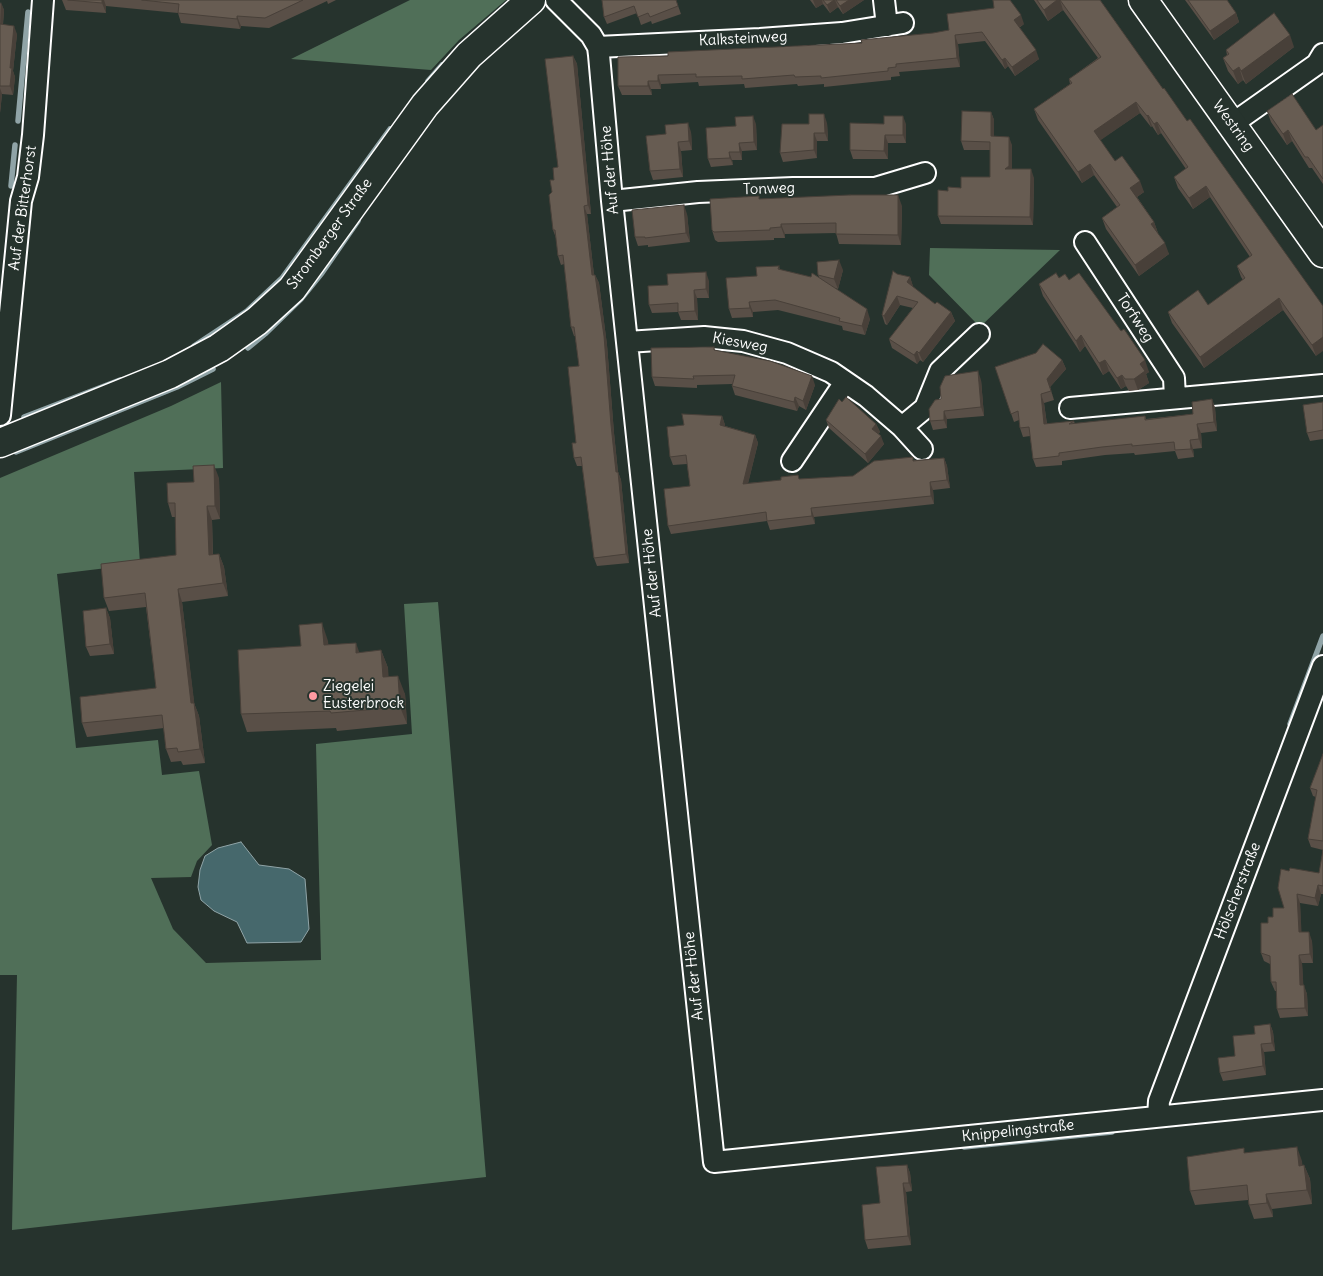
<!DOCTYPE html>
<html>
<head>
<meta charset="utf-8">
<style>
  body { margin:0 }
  canvas { display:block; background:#26332d }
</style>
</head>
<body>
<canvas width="1323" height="1276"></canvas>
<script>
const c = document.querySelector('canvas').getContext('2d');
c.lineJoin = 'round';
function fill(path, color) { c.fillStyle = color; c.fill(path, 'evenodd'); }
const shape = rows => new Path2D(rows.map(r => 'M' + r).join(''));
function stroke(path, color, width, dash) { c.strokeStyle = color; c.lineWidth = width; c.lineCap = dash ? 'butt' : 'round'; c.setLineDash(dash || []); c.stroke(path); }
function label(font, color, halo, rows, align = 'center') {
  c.font = font + ' Delius,sans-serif'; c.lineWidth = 4; c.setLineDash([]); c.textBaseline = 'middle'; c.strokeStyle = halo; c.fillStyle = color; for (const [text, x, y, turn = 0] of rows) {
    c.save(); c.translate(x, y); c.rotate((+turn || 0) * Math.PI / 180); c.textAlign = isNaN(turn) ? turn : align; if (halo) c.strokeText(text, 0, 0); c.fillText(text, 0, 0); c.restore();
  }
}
const green = shape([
  [410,0,506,0,459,40,431,70,291,59],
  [930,248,1060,250,980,327,929,275],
  [221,382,223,468,134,472,140,564,57,574,76,748,158,740,162,775,199,771,212,845,197,861,191,877,151,878,173,929,206,963,321,960,316,744,412,734,404,604,438,602,486,1177,12,1230,17,975,0,975,0,478,171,406]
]);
const water = shape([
  [241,842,259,865,289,869,305,879,309,929,301,942,247,943,237,922,214,911,201,900,198,887,200,870,205,856,218,848,241,842]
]);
const stream = shape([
  [428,81,442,65],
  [18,121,28,12],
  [11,186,15,145],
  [194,346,247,311,282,278,390,129],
  [248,348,265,334,301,299,322,273,358,221],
  [24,417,120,380],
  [16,452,177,387,213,369],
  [1290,724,1323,636],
  [964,1147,1112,1132]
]);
const street = shape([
  [556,0,591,35,598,47,599,55,612,201,714,1162,1323,1100],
  [884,0,887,26],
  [598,47,760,39,842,33,903,23],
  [1232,124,1317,64,1323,54],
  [612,201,698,192,793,188,875,188,925,173],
  [1085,242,1174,378,1175,398],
  [627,342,704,337,743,341,787,353,831,372,866,396,902,427,922,449],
  [1070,408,1323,385],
  [0,415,21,201,28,177,33,135,43,0],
  [902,427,925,408,940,371,979,334],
  [792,461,845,382],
  [1158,1116,1159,1101,1323,666]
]);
const secondary = shape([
  [1143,0,1323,253],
  [0,443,170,374,219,348,257,321,292,289,425,105,469,55,531,0]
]);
const wall = shape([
  [62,0,336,0,328,4,327,1,269,28,241,26,240,29,181,23,178,13,106,6,106,13,66,10],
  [602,0,676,0,681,14,652,24,651,21,641,25,637,13,607,24,604,17],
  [810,0,864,0,843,14,838,7,830,13,823,4,816,8],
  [1034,0,1100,0,1163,89,1187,121,1323,306,1316,356,1283,310,1204,368,1172,323,1168,312,1208,305,1243,280,1241,277,1237,266,1250,257,1210,197,1193,209,1178,188,1174,177,1186,169,1161,133,1158,135,1152,126,1151,127,1140,113,1100,140,1115,161,1144,192,1137,197,1154,222,1158,233,1157,233,1169,254,1139,276,1106,229,1102,218,1117,207,1094,175,1082,183,1038,120,1034,109,1070,84,1069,79,1098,58,1063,10,1048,21],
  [1185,0,1227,0,1236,13,1239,22,1214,40],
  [0,2,4,10,3,25,17,34,13,71,15,77,13,95,2,94,0,113],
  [1024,24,1019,28,1039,59,1015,76,1008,66,1005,69,985,41,958,44,960,67,899,72,900,76,891,77,891,80,824,87,824,84,798,86,797,84,745,88,744,84,699,86,698,82,661,84,661,89,651,89,652,95,622,95,618,86,668,56,862,43],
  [1294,47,1246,84,1243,80,1238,84,1228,71,1223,58,1227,55,1226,50],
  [573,56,577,64,591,214,587,214,594,275,595,275,599,283,607,345,614,433,618,472,621,480,629,563,597,566,594,558,582,466,577,466,574,458,576,443,579,366,575,336,574,336,571,327,564,264,561,265,558,256,556,238,553,230,552,192,554,180,558,167],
  [1267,111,1316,130,1323,125,1323,184,1312,168,1309,168,1292,141,1287,145,1271,122],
  [991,112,994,120,994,137,1012,145,1012,169,1034,178,1033,225,941,224,938,216,948,191,961,188,990,177,990,150,964,150,961,141],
  [827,123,828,141,817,141,817,158,783,162,780,153,809,124],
  [756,124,757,150,742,151,742,160,732,160,733,165,711,167,708,159],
  [906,124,906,143,888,143,888,159,853,159,850,150],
  [691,132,692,150,681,151,683,177,653,180,650,171,646,136],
  [760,199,902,206,901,245,839,244,836,233,785,234,785,238,774,238,774,240,718,242,715,240,712,230],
  [687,214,690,242,648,247,648,245,638,246,635,237],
  [779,266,780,270,811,277,819,277,818,275,843,270,838,289,835,288,870,319,865,335,843,330,842,326,778,310,753,312,753,317,732,318,729,309,757,276],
  [897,274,910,277,913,287,935,304,951,312,955,321,923,362,920,360,917,364,892,348,889,339,913,308,900,305,887,325,885,324,882,315],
  [1059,278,1069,280,1149,372,1146,374,1149,383,1138,390,1129,391,1126,386,1121,389,1109,371,1103,375,1085,346,1080,352,1043,296,1039,284],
  [709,281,709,298,697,298,698,320,681,320,678,312,652,313,649,305],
  [714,347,715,350,815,385,806,410,799,406,797,411,735,395,732,386,732,384,697,385,697,388,655,386,652,377],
  [1062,360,1066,369,1050,387,1054,400,1044,403,1047,424,1074,421,1075,424,1145,416,1146,419,1193,414,1212,399,1215,408,1217,431,1201,433,1202,448,1193,449,1194,457,1178,459,1175,451,1135,455,1134,453,1105,455,1062,461,1062,465,1036,467,1033,459,1030,436,1023,437,1020,428,1019,420,1014,422,995,367],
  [981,380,984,416,947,419,947,428,933,430,930,421,941,399],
  [842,402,876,424,880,432,878,434,884,444,868,463,829,428,826,420],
  [1323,402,1323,439,1310,441,1307,433],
  [722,416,725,425,725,426,755,435,758,443,748,483,853,476,914,460,944,458,947,466,950,488,933,490,934,504,814,517,815,524,770,530,767,521,671,534,668,526,690,486,687,464,673,465,670,457,684,425],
  [219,478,220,519,212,520,213,554,219,554,224,567,228,596,182,602,194,703,199,716,205,763,183,765,181,761,171,762,166,749,164,728,87,737,82,723,156,688,146,607,109,611,104,598,176,555,176,517,172,517,168,503,194,482],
  [106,608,110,618,114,654,90,656,86,647],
  [328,641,328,644,360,653,381,650,388,668,388,677,405,694,407,724,337,731,336,728,247,732,241,714,301,646],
  [1323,754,1323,850,1311,847,1308,839,1316,797,1313,796,1310,788],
  [1323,850,1323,894,1321,894,1318,906,1300,903,1301,932,1312,941,1313,963,1302,963,1303,985,1307,994,1308,1016,1280,1018,1277,1009,1276,991,1275,991,1271,982,1270,964,1264,961,1261,953,1268,923,1273,917,1284,908,1289,871,1319,873],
  [1270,1024,1273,1032,1275,1051,1264,1052,1266,1075,1223,1081,1220,1073,1255,1034],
  [1245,1153,1302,1161,1302,1165,1304,1165,1310,1179,1312,1204,1272,1209,1273,1217,1254,1219,1249,1205,1248,1200,1195,1205,1190,1191],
  [907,1165,910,1173,912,1191,906,1192,911,1245,868,1249,865,1240,880,1203]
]);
const shadedWall = shape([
  [102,0,104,0,106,6,106,13,102,3],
  [813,0,822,0,823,4,816,8],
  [834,0,835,0,838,7,830,13,827,5],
  [849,0,864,0,843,14,840,6],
  [1057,0,1060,0,1063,10,1048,21,1044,10],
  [1,2,4,10,2,33,0,28],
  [1236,13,1239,22,1214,40,1210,31],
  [1021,15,1024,24,1017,29,1014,20],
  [237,16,241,26,240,29,237,19],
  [14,26,17,34,13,71,15,77,13,95,10,86,10,68],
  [955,35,958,44,960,67,957,58],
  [1290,35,1294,47,1246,84,1241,71],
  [1036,50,1039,59,1015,76,1012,67],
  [573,56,577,64,591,214,588,205],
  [1005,58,1008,66,1005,69,1002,60],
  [1239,67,1243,80,1238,84,1233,71],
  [658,75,661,84,661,89,658,81],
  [648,81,651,89,652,95,648,86],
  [0,88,2,94,0,113],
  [1136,102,1140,113,1098,142,1094,131],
  [991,112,994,120,994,145,991,136],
  [824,114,827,123,828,141,825,133],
  [1148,115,1152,126,1151,127,1147,116],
  [753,116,756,124,757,150,754,142],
  [903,116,906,124,906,143,903,135],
  [1157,122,1161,133,1158,135,1154,124],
  [688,123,691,132,692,150,689,141],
  [1288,130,1292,141,1287,145,1283,134],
  [814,133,817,141,817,158,814,150],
  [885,135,888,143,888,159,884,151],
  [1009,137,1012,145,1012,174,1005,169],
  [678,142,681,151,683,177,680,169],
  [739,143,742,151,742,160,740,152],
  [729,152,732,160,733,165,730,158],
  [1090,164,1094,175,1082,183,1078,172],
  [1031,169,1034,178,1033,225,1030,217],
  [1140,181,1144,192,1134,199,1130,188],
  [1206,186,1210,197,1193,209,1189,198],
  [898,195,902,206,901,245,898,235],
  [684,205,687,214,690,242,686,233],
  [584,206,587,214,595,284,592,275],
  [1154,222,1158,233,1155,235,1151,224],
  [781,224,785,234,785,238,781,227],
  [1165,243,1169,254,1139,276,1135,265],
  [839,260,843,270,838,289,834,279],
  [706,272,709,281,709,298,706,289],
  [595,275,599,283,607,345,614,433,618,473,618,472,621,480,629,563,626,554,616,472],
  [910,277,913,286,910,291,907,282],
  [694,290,697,298,698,320,695,311],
  [897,296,900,305,887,325,884,316],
  [1279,298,1283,310,1204,368,1200,357],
  [749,302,753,312,753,317,750,308],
  [867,309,870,319,865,335,862,326],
  [951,312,955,321,923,362,919,353],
  [1081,335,1085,346,1080,352,1076,341],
  [1323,337,1323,351,1316,356,1312,345],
  [917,351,920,360,917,364,914,355],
  [1062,360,1066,369,1050,387,1054,400,1047,379],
  [1105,360,1109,371,1103,375,1099,363],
  [1145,360,1149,372,1146,374,1149,383,1138,390,1134,379,1140,364],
  [978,371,981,380,984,416,981,407],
  [1122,375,1126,386,1121,389,1117,378],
  [812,376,815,385,806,410,803,401],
  [1041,394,1044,403,1048,433,1044,424],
  [795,397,799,406,797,411,794,402],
  [1212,399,1215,408,1217,431,1214,422],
  [944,411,947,419,947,428,944,420],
  [722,416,725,425,723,433,720,425],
  [876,424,880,432,875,437,872,429],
  [1197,424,1201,433,1202,448,1199,439],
  [755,435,758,443,746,492,743,484],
  [881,436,884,444,868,463,865,454],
  [1190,440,1193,449,1194,457,1191,449],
  [944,458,947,466,950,488,947,480],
  [214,465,219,478,220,519,215,506],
  [930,482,933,490,934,504,931,496],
  [207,506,212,520,213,568,209,555],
  [811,508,814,517,815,524,812,516],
  [219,554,224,567,228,596,223,583],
  [178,589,182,602,196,717,191,703],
  [106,608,110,618,114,654,110,644],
  [322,623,328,641,330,662,324,645],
  [356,643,362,660,356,653],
  [381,650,388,668,390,695,383,677],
  [398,676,405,694,407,724,400,707],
  [194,703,199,716,205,763,200,749],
  [1318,885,1321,894,1318,906,1315,898],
  [1297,894,1300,903,1302,941,1299,932],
  [1309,932,1312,941,1313,963,1310,954],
  [1299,955,1302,963,1304,994,1300,985],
  [1304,985,1307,994,1308,1016,1305,1008],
  [1270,1024,1273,1032,1275,1051,1272,1043],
  [1261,1044,1264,1052,1266,1075,1263,1066],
  [1297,1147,1302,1161,1304,1180,1299,1166],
  [907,1165,910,1173,912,1191,909,1183],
  [1304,1165,1310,1179,1312,1204,1307,1190],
  [903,1183,906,1192,911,1245,908,1236],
  [1266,1194,1272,1209,1273,1217,1267,1203]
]);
const building = shape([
  [68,0,102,0,102,3,68,0],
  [142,0,303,0,265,18,237,16,237,19,178,13,179,4,142,0],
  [602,0,676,0,678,6,650,17,648,13,638,17,634,6,604,17,602,0],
  [823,0,834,0,827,5,823,0],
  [836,0,849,0,840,6,836,0],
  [993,0,1010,0,1021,15,1014,20,1036,50,1012,67,1005,58,1002,60,982,32,955,35,957,58,896,64,896,67,888,68,888,71,821,78,821,76,795,77,794,75,742,79,742,76,696,77,696,74,658,75,658,81,648,81,648,86,618,86,618,57,668,56,668,52,862,43,861,40,933,33,949,30,947,14,994,8,993,0],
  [1037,0,1057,0,1044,10,1037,0],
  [1060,0,1100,0,1163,89,1164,88,1187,121,1190,119,1323,306,1323,337,1312,345,1279,298,1200,357,1168,312,1198,290,1208,305,1245,278,1237,266,1252,255,1206,186,1189,198,1174,177,1188,167,1157,122,1154,124,1148,115,1147,116,1136,102,1094,131,1115,161,1122,156,1140,181,1130,188,1154,222,1151,224,1165,243,1135,265,1102,218,1120,205,1090,164,1078,172,1034,109,1072,83,1069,79,1101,57,1060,0],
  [1188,0,1227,0,1236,13,1210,31,1188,0],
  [1274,13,1290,35,1241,71,1239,67,1233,71,1223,58,1229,54,1226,50,1274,13],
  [0,24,14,26,10,68,12,68,10,86,0,86,0,24],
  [573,56,588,205,584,206,592,275,595,275,604,336,611,425,616,472,618,472,626,554,594,558,581,457,574,458,572,443,576,443,568,367,579,366,574,327,571,327,563,255,558,256,555,230,553,230,549,195,552,192,550,180,554,180,553,168,558,167,545,59,573,56],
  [1292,94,1316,130,1323,125,1323,179,1308,157,1305,157,1288,130,1283,134,1267,111,1292,94],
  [962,111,991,112,991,136,1009,137,1009,166,1005,169,1031,169,1030,217,938,216,938,190,948,191,948,187,961,188,961,177,990,177,990,142,961,141,962,111],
  [809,114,824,114,825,133,814,133,814,150,780,153,782,124,809,124,809,114],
  [753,116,754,142,739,143,740,152,729,152,730,158,708,159,706,128,736,126,735,117,753,116],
  [884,116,903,116,903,135,885,135,884,151,850,150,850,123,884,124,884,116],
  [688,123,689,141,678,142,680,169,650,171,646,136,666,134,665,125,688,123],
  [850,195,898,195,898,235,836,234,836,223,781,224,781,227,770,228,770,230,714,232,712,230,710,199,759,196,759,199,850,195],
  [684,205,686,233,645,238,645,237,635,237,632,210,684,205],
  [839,260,834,279,818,275,817,262,839,260],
  [779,266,778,269,811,277,812,273,867,309,862,326,839,321,840,318,775,300,749,302,750,308,729,309,726,278,757,276,756,267,779,266],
  [893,271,897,274,910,277,907,282,935,304,937,302,951,312,919,353,917,351,914,355,889,339,918,302,897,296,884,316,882,315,893,271],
  [706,272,706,289,694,290,695,311,678,312,678,303,649,305,648,286,668,285,667,274,706,272],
  [1056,273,1059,278,1065,274,1069,280,1079,273,1121,331,1124,329,1145,360,1140,364,1145,371,1134,379,1125,379,1122,375,1117,378,1105,360,1099,363,1081,335,1076,341,1039,284,1056,273],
  [1043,344,1062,360,1047,379,1051,391,1041,394,1044,424,1074,421,1069,424,1145,416,1145,420,1193,414,1192,402,1212,399,1214,422,1197,424,1199,439,1190,440,1191,449,1175,450,1174,442,1132,446,1132,444,1102,447,1059,453,1059,456,1033,459,1029,427,1020,428,1018,411,1011,414,995,367,1036,353,1043,344],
  [714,347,714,350,770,361,812,376,803,401,795,397,794,402,732,386,735,375,693,376,694,379,652,377,651,348,714,347],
  [978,371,981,407,944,411,944,420,930,421,929,409,935,400,941,399,940,387,945,376,978,371],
  [846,397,876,424,872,429,881,436,865,454,826,420,839,399,842,402,846,397],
  [1323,402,1323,430,1307,433,1303,405,1323,402],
  [682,414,722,416,720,425,755,435,743,484,781,480,781,477,798,475,799,479,853,476,874,461,913,457,913,461,944,458,947,480,930,482,931,496,811,508,812,516,767,521,766,512,668,526,664,489,690,486,686,455,670,457,667,427,684,425,682,414],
  [214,465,215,506,207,506,209,555,219,554,223,583,178,589,191,703,194,703,200,749,178,752,177,748,166,749,162,715,82,723,80,697,156,688,145,593,104,598,101,564,176,555,175,503,168,503,167,483,194,482,193,466,214,465],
  [106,608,110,644,86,647,83,611,106,608],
  [322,623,324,645,356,643,356,653,381,650,383,677,398,676,400,707,331,713,330,711,241,714,238,650,301,646,299,625,322,623],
  [1323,754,1323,841,1308,839,1317,790,1310,788,1323,754],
  [1323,850,1323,886,1318,885,1315,898,1297,894,1299,932,1309,932,1310,954,1299,955,1300,985,1304,985,1305,1008,1277,1009,1276,982,1271,982,1270,956,1261,953,1261,923,1268,923,1268,917,1273,917,1273,908,1284,908,1278,888,1281,869,1289,871,1290,868,1319,873,1323,850],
  [1270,1024,1272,1043,1261,1044,1263,1066,1220,1073,1218,1058,1235,1056,1233,1036,1255,1034,1254,1026,1270,1024],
  [1297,1147,1299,1166,1304,1165,1307,1190,1266,1194,1267,1203,1249,1205,1247,1185,1190,1191,1187,1157,1244,1148,1244,1153,1297,1147],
  [907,1165,909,1183,903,1183,908,1236,865,1240,862,1205,880,1203,876,1167,907,1165]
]);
const markers = [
  [313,696,5,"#ff9aa2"]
];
const streetNames = [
  ["Kalksteinweg",743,39,-3],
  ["Westring",1233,126,54],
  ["Auf der Höhe",610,170,-95],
  ["Tonweg",769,189,-2],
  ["Auf der Bitterhorst",23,208,-82],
  ["Stromberger Straße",330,234,-54],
  ["Torfweg",1135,318,57],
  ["Kiesweg",740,343,10],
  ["Auf der Höhe",652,573,-96],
  ["Hölscherstraße",1238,891,-69],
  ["Auf der Höhe",694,976,-96],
  ["Knippelingstraße",1018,1131,-6]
];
const poiNames = [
  ["Ziegelei",323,687],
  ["Eusterbrock",323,704]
];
fill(green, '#506f58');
fill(water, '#46686c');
stroke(water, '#90a4a7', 1);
stroke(stream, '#90a4a7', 5.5);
stroke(street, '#fff', 24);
stroke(secondary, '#fff', 31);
stroke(street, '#26332d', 20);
stroke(secondary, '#26332d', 28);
fill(wall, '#594f47');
fill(shadedWall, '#484039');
fill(building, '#675c52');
stroke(building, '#484039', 1);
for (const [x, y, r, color] of markers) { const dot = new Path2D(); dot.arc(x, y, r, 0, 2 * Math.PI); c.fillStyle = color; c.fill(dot); stroke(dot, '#26332d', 2); }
label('15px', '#fff', '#26332d', streetNames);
label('15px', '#fff', '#26332d', poiNames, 'left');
</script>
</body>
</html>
